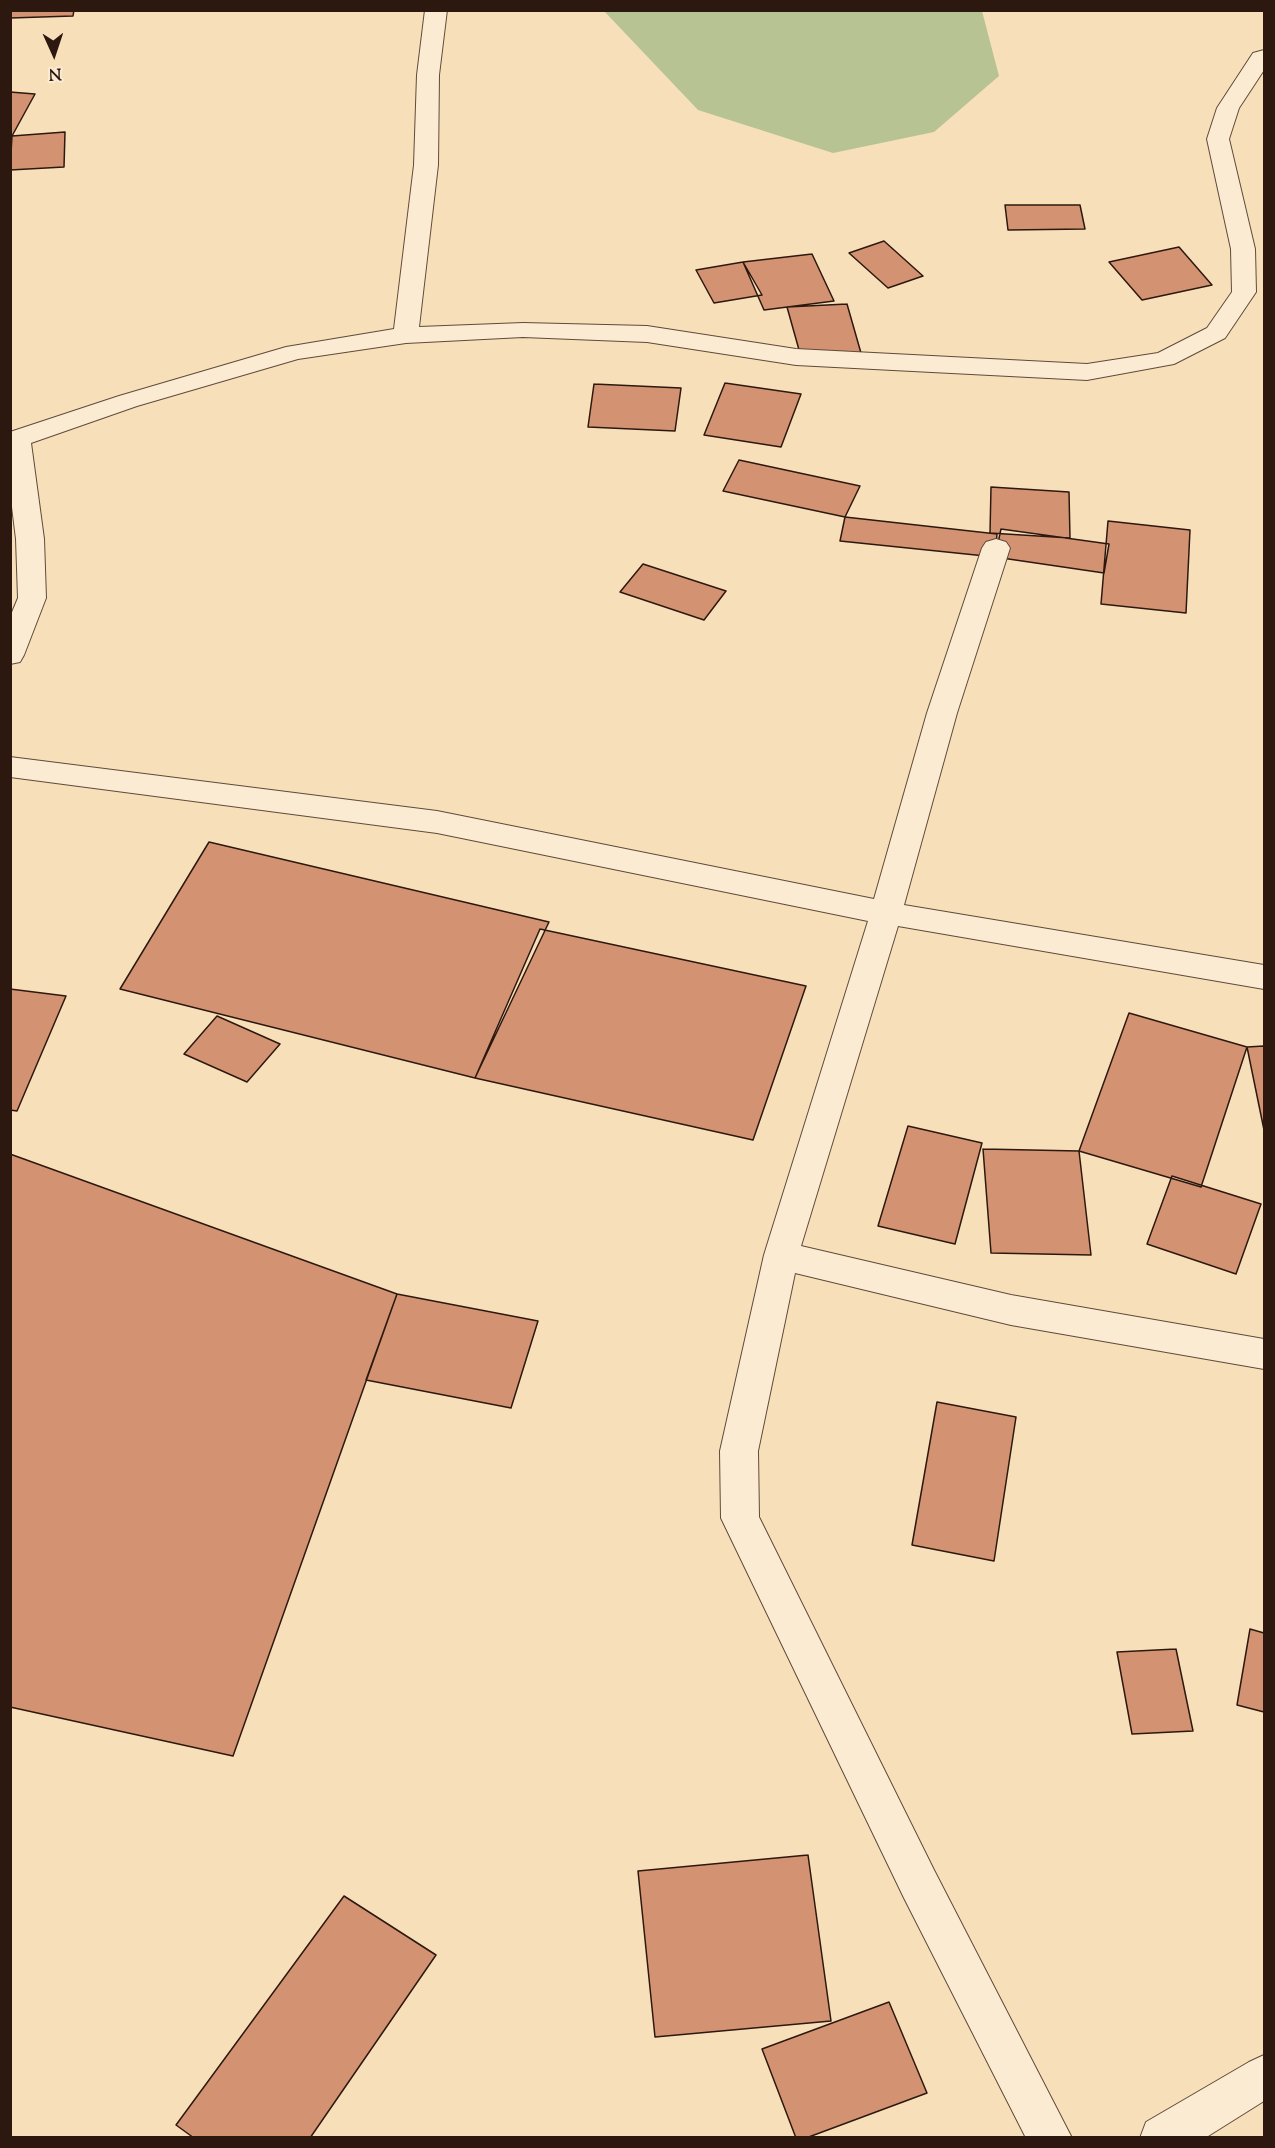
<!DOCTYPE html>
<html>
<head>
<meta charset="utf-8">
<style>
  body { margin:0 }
  #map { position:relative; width:1275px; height:2148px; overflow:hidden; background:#f7e0b9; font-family:"Sorts Mill Goudy",serif }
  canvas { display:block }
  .frame { position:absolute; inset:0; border:12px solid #2d180f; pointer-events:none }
  .north { position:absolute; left:24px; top:24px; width:60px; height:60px; -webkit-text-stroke:4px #faebd2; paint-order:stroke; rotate:177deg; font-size:16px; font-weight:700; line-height:24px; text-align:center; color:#2d180f }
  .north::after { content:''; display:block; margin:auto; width:21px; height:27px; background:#2d180f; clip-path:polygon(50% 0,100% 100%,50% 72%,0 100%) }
</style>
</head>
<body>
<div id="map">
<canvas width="1275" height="2148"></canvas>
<div class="frame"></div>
<div class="north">N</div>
</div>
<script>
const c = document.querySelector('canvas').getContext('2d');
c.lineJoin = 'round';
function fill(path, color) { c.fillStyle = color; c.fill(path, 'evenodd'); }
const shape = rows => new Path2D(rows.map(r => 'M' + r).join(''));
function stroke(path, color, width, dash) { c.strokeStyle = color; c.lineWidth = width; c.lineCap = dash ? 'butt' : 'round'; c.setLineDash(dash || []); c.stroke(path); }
const green = shape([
  [604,11,982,11,999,76,934,132,833,153,698,110]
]);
const building = shape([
  [10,10,74,10,73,16,10,18,10,10],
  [10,92,35,94,12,136,10,135,10,92],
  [65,132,64,167,10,170,12,136,65,132],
  [1005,205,1080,205,1085,229,1008,230,1005,205],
  [884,241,923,276,888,288,849,253,884,241],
  [1179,247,1212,285,1142,300,1109,262,1179,247],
  [812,254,834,301,764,310,743,262,812,254],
  [743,262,762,295,714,303,696,270,743,262],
  [847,304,861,353,801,357,787,307,847,304],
  [725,383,801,394,781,447,704,435,725,383],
  [594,384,681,388,675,431,588,427,594,384],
  [739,460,860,486,845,517,723,491,739,460],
  [991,487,1069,492,1070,538,990,533,991,487],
  [845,517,997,534,995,557,840,541,845,517],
  [1108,521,1190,530,1186,613,1101,604,1108,521],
  [1001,529,1109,544,1104,573,995,557,1001,529],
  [643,564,726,591,704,620,620,592,643,564],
  [209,842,549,922,475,1078,120,989,209,842],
  [540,929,806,986,753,1140,475,1078,540,929],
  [10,989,66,996,17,1111,10,1110,10,989],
  [1129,1013,1247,1047,1201,1187,1079,1151,1129,1013],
  [217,1016,280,1044,247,1082,184,1054,217,1016],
  [1264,1046,1264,1130,1247,1047,1264,1046],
  [908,1126,982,1143,955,1244,878,1226,908,1126],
  [983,1149,1079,1151,1091,1255,991,1253,983,1149],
  [10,1154,397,1294,233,1756,10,1707,10,1154],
  [1172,1176,1261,1204,1236,1274,1147,1244,1172,1176],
  [397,1294,538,1321,511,1408,366,1380,397,1294],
  [937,1402,1016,1417,994,1561,912,1545,937,1402],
  [1250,1629,1264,1633,1264,1712,1237,1705,1250,1629],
  [1176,1649,1193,1731,1132,1734,1117,1652,1176,1649],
  [808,1855,831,2021,655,2037,638,1871,808,1855],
  [344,1896,436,1955,310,2138,194,2138,176,2125,344,1896],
  [889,2002,927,2093,806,2138,796,2138,762,2049,889,2002]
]);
const minor = shape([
  [425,10,447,10,439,75,438,165,419,327,523,323,647,326,796,349,1087,364,1158,353,1207,328,1232,292,1231,249,1207,139,1217,108,1253,53,1264,50,1264,70,1239,108,1229,139,1255,249,1256,292,1225,338,1174,364,1087,380,796,365,647,342,523,337,406,343,298,359,137,406,31,443,44,539,46,598,24,655,20,662,10,664,10,617,18,598,16,539,10,491,10,432,119,396,286,347,394,329,414,165,417,75,425,10],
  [996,539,1006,542,1010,548,957,713,904,905,1264,965,1264,989,898,926,801,1246,1011,1295,1264,1339,1264,1369,1011,1325,795,1273,758,1451,759,1517,934,1870,1072,2138,1026,2138,904,1898,721,1518,720,1451,764,1255,868,921,437,833,10,777,10,757,437,811,874,899,927,713,982,548,986,542,996,539],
  [1264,2055,1264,2101,1205,2138,1140,2138,1146,2122,1249,2062,1264,2055]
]);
fill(green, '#b7c393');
fill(building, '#d39372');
stroke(building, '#2d180f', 1.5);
stroke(minor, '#604a3a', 2);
fill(minor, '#faebd2');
</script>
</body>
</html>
